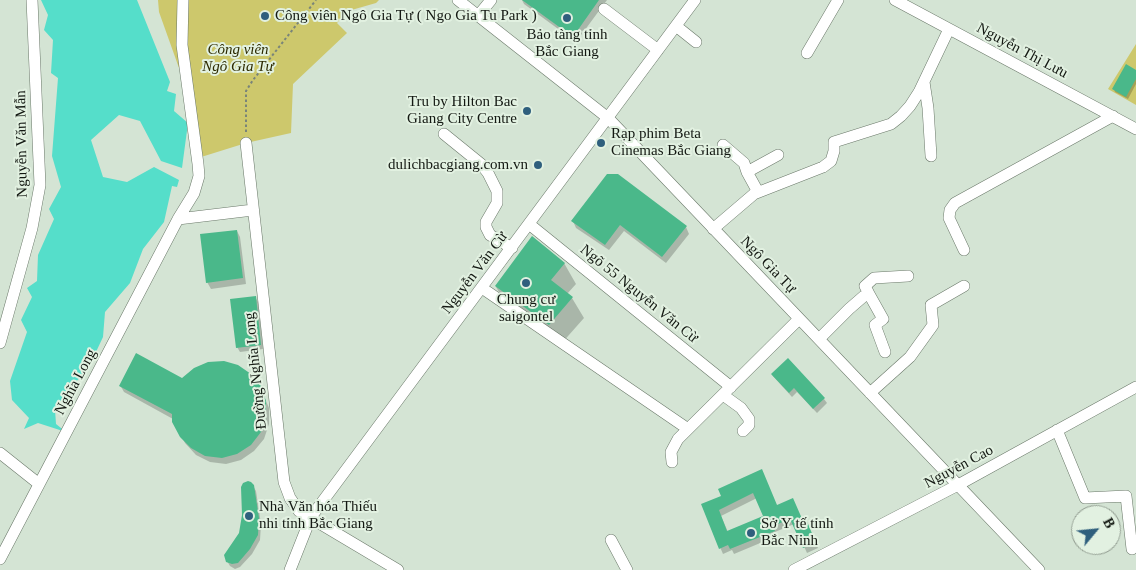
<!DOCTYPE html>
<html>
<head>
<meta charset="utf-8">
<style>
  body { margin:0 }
  #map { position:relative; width:1136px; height:570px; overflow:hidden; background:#d4e4d4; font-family:"Times New Roman",serif }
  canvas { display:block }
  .north { position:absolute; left:1071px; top:505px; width:50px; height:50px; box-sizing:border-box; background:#e2f1e1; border:1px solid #8f9a8e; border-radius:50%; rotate:62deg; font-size:14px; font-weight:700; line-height:20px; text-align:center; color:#131812 }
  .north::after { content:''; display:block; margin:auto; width:18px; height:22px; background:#2f5f7d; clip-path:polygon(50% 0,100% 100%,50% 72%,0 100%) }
</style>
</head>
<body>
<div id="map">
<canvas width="1136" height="570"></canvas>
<div class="north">B</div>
</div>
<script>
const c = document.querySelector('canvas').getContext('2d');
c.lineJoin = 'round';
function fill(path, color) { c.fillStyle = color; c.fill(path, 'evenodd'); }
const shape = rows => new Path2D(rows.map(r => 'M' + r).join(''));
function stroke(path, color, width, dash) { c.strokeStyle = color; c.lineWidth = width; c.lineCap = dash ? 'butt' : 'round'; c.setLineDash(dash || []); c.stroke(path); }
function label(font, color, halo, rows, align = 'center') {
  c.font = font + ' "Times New Roman",serif'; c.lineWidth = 4; c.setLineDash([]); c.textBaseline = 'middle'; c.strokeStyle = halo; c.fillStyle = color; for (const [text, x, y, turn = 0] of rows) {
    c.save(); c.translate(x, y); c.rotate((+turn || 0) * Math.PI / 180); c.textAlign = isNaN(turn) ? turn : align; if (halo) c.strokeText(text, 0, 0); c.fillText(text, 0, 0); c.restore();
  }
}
const green = shape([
  [158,0,379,0,376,3,348,11,337,23,347,33,293,84,291,133,246,143,198,158,184,82,159,12],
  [1136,44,1136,105,1108,89]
]);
const water = shape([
  [41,0,137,0,170,82,167,91,176,94,174,111,188,123,182,168,161,161,140,121,119,115,91,140,103,177,127,182,154,167,179,180,177,187,172,186,164,222,143,249,130,283,105,312,103,337,88,369,73,385,67,404,55,410,56,424,66,432,38,423,24,429,29,418,12,400,10,381,27,332,21,320,32,297,27,288,37,281,38,255,54,219,49,209,61,187,52,156,58,78,51,73,53,40,44,30,48,15]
]);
const shadow = shape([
  [522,0,607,0,576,42,524,4],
  [1136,71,1136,84,1128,99,1115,92,1114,89],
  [573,221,686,227,689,234,666,263,624,231,609,250,576,228],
  [237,231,240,237,246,284,211,289,207,282],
  [564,263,576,284,567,294,572,298,584,318,561,344,508,307,496,287],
  [255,297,258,302,263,349,240,352,237,347],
  [772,375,824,399,827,403,817,413,797,392,792,397],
  [182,380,260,387,269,408,269,424,264,439,254,451,241,460,226,464,210,462,196,455,185,443,173,419,124,392,120,385],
  [761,471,777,506,803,522,806,521,818,548,807,553,794,524,775,532,777,536,734,554,732,550,723,554,702,505,723,497],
  [757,498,765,517,728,532,721,516],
  [253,486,256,491,261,524,260,540,252,554,240,567,235,569,230,566,227,561,241,534]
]);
const building = shape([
  [522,0,599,0,573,37],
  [1126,64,1136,70,1136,79,1126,97,1112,89],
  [607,174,618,174,687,226,662,257,620,225,605,245,571,221],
  [237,230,243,278,206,283,200,234],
  [532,236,565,263,551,280,573,297,549,325,495,286],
  [256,296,261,345,236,348,230,299],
  [136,353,182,378,194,368,208,362,224,361,238,365,251,374,261,386,266,401,266,417,261,432,251,445,237,454,222,458,205,456,191,448,180,437,172,422,172,414,119,386],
  [788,358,825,398,813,409,794,388,789,393,771,374],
  [762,469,777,505,793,498,803,521,806,519,816,543,803,548,790,519,773,526,775,531,730,549,728,545,719,549,701,504,721,496,718,489],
  [753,493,763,516,727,531,719,510],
  [248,481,251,482,254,485,259,518,258,535,250,549,238,563,232,564,226,562,224,555,239,533,242,515,241,487,243,483]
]);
const path = shape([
  [246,132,246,91,253,80,316,0]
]);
const minor = shape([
  [458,0,608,118,1039,570],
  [895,0,1136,129],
  [604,9,658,50],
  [478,16,491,0],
  [676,26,696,42],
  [807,53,838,0],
  [924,82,928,108,931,156],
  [444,134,481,164,488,173,497,191,497,203,486,222,486,227,490,235,512,248],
  [246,143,284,482,290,498,299,511,398,570],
  [723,145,744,163,747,172],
  [758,192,747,172,778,155],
  [178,219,253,210],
  [529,224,731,387],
  [713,229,754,194,823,167,831,161,834,151,834,142,891,124,901,116,910,106,919,92,949,29],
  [964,250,949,218,950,210,955,203,1113,116],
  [482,288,688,429],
  [869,294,883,319,875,325,885,352],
  [819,339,849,309,864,296,869,294,865,286,874,278,908,276],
  [0,343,32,228,40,185,32,0],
  [870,393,910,357,933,325,931,305,964,286],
  [723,395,741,408,749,419,749,425,743,431],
  [1057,430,1085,498,1126,496,1132,549],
  [0,453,39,484],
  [672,462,671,452,678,439,799,319],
  [611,540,627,570],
  [0,559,178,219,194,193,199,176,198,164,182,45,183,0],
  [290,570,311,517,695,0],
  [794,570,958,485,1136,387]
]);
const markers = [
  [265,16,5,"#2f5f7d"],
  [567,18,5,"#2f5f7d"],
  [527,111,5,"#2f5f7d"],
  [601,143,5,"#2f5f7d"],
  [538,165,5,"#2f5f7d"],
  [526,283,5,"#2f5f7d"],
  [249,516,5,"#2f5f7d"],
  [751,533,5,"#2f5f7d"]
];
const poiNames = [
  ["Công viên Ngô Gia Tự ( Ngo Gia Tu Park )",275,16],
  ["Bảo tàng tỉnh",567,35,"center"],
  ["Bắc Giang",567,52,"center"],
  ["Tru by Hilton Bac",517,102,"right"],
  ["Giang City Centre",517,119,"right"],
  ["Rạp phim Beta",611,134],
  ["Cinemas Bắc Giang",611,151],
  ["dulichbacgiang.com.vn",528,165,"right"],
  ["Chung cư",526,300,"center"],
  ["saigontel",526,317,"center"],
  ["Nhà Văn hóa Thiếu",259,507],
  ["nhi tỉnh Bắc Giang",259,524],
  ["Sở Y tế tỉnh",761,524],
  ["Bắc Ninh",761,541]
];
const parkNames = [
  ["Công viên",238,50],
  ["Ngô Gia Tự",238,67]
];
const streetNames = [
  ["Nguyễn Thị Lưu",1022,51,28],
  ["Nguyễn Văn Mẫn",22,144,-91],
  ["Ngô Gia Tự",768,265,46],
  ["Nguyễn Văn Cừ",475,273,-53],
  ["Ngõ 55 Nguyễn Văn Cừ",639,294,39],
  ["Đường Nghĩa Long",256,371,-96],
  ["Nghĩa Long",76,382,-62],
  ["Nguyễn Cao",959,467,-28]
];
fill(green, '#cdc86c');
fill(water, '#55deca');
fill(shadow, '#0003');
fill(building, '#4ab88a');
stroke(minor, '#6a7869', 12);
stroke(path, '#798479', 2, [2.5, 2.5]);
stroke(minor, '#fff', 11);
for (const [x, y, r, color] of markers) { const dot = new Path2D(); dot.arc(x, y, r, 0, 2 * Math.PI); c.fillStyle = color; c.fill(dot); stroke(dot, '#e2f1e1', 2); }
label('15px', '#131812', '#e2f1e1', poiNames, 'left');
label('italic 15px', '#2d2a00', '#e2f1e1', parkNames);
label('15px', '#131812', '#e2f1e1', streetNames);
</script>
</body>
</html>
